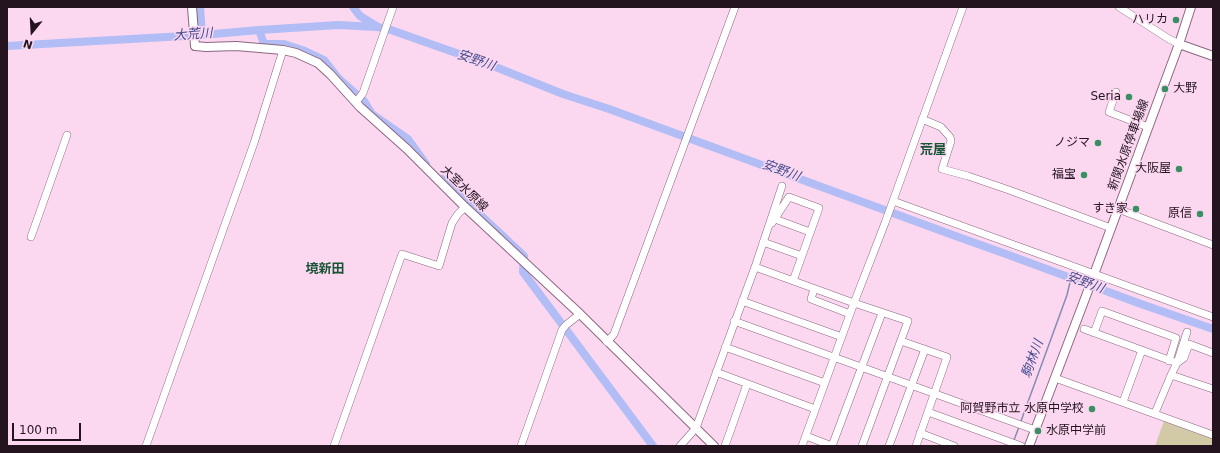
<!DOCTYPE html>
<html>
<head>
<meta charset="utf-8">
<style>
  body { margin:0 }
  #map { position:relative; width:1220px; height:453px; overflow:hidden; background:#fbd8f0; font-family:"DejaVu Sans",sans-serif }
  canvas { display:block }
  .frame { position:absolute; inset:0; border:8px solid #24141f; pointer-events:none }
  .north { position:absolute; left:12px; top:12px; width:40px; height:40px; -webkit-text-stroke:3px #fbd8f0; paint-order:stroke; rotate:198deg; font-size:11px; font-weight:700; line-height:16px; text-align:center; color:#24141f }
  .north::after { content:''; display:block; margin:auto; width:14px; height:18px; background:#24141f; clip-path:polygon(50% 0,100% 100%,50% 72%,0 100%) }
  .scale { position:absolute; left:12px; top:423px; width:69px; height:18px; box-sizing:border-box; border:2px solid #24141f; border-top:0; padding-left:5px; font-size:12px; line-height:14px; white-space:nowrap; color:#24141f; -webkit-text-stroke:3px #fbd8f0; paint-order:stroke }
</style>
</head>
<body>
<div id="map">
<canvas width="1220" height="453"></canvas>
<div class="frame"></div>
<div class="north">N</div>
<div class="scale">100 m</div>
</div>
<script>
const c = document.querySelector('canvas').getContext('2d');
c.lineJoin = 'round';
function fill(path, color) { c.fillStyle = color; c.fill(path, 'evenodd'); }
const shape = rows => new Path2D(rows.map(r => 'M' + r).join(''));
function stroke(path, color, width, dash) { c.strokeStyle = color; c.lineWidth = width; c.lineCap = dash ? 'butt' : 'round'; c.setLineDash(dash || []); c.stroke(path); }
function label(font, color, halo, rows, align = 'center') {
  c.font = font + ' "DejaVu Sans","Noto Sans JP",sans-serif'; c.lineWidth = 3; c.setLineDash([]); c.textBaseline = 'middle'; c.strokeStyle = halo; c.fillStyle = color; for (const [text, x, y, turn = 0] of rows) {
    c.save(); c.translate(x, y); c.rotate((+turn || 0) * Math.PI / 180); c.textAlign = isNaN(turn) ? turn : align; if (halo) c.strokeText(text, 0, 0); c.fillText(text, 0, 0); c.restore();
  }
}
const green = shape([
  [1164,421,1213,439,1213,446,1155,446]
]);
const stream = shape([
  [1021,421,1067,295,1071,278],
  [1014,440,1019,427]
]);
const river = shape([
  [200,7,202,35],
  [353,7,360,16,378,27,391,30,493,66,563,94,609,109,961,238,1006,254,1141,304,1213,329],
  [259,30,264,44,284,44,305,51,324,60,338,78,364,101,372,114,408,139,426,164],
  [7,46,202,35,259,30,338,25,377,27],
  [442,179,524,256,523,272,653,446]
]);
const minor = shape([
  [1119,7,1169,39,1179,44],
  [1116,92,1109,112,1148,127],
  [356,102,363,93,393,7],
  [922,119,941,127,950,137,951,141,942,169,968,176,1009,190,1111,228],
  [893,201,1213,317],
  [1118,209,1213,245],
  [775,219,810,232],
  [772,223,789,197,819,208,793,281],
  [31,237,67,135],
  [763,242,802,256],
  [755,267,854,303,908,321,862,446],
  [814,289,811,299,850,314],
  [742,301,842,337],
  [734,321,1035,430],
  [1084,329,1177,363,1184,358,1189,344,1213,353],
  [1094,333,1102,311,1176,338,1169,361],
  [901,341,947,357,916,446],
  [607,342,614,334,735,7],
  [725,347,825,383],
  [716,372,815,409],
  [1171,375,1213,389],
  [1055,378,1213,435],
  [1123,402,1142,350],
  [928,412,1021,446],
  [1155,413,1171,375,1177,363,1187,332],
  [920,433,954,446],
  [806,436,832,446],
  [146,446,254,143,283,50],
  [334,446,402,254,439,266,452,223,458,214,465,207],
  [521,446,562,330,566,325,580,314],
  [680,446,696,428,755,267,782,186],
  [725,446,747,384],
  [802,446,854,303,885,223,963,7],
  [832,446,882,313],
  [889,446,925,349]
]);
const major = shape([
  [192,7,195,46,206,47,236,46,283,50,296,53,318,63,330,74,360,107,407,149,465,207,580,314,714,446],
  [1179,44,1213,56],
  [1029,446,1086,296,1179,44,1191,7]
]);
const markers = [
  [1176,20,4,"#3a8f62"],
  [1165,89,4,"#3a8f62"],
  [1129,97,4,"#3a8f62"],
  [1098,143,4,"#3a8f62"],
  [1179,169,4,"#3a8f62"],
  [1084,175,4,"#3a8f62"],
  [1136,209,4,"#3a8f62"],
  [1200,214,4,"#3a8f62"],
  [1092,409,4,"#3a8f62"],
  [1038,431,4,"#3a8f62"]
];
const poiNames = [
  ["ハリカ",1168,20],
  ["大野",1173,89,"left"],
  ["Seria",1121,97],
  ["ノジマ",1090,143],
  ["大阪屋",1171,169],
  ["福宝",1076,175],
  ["すき家",1128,209],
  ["原信",1192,214],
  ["阿賀野市立 水原中学校",1084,409],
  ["水原中学前",1046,431,"left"]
];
const streetNames = [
  ["新関水原停車場線",1129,145,-70],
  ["大室水原線",464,189,44]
];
const waterNames = [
  ["大荒川",193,35,-4],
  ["安野川",476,61,19],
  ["安野川",781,171,20],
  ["安野川",1085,283,20],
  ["駒林川",1033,359,-70]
];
const neighbourhoodNames = [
  ["荒屋",933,151],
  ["境新田",325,270]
];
fill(green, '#d2caa6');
stroke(stream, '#878ab5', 1.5);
stroke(river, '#b2bcf5', 8);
stroke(minor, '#8d6782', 8);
stroke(major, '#8d6782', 10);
stroke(minor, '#fff', 7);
stroke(major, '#fff', 8);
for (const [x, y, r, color] of markers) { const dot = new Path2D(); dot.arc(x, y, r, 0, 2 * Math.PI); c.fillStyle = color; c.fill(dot); stroke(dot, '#fbd8f0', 1.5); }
label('12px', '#24141f', '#fbd8f0', poiNames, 'right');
label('12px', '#24141f', '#fbd8f0', streetNames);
label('italic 13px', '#454b8f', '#fbd8f0', waterNames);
label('bold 13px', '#175335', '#fbd8f0', neighbourhoodNames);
</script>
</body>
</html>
